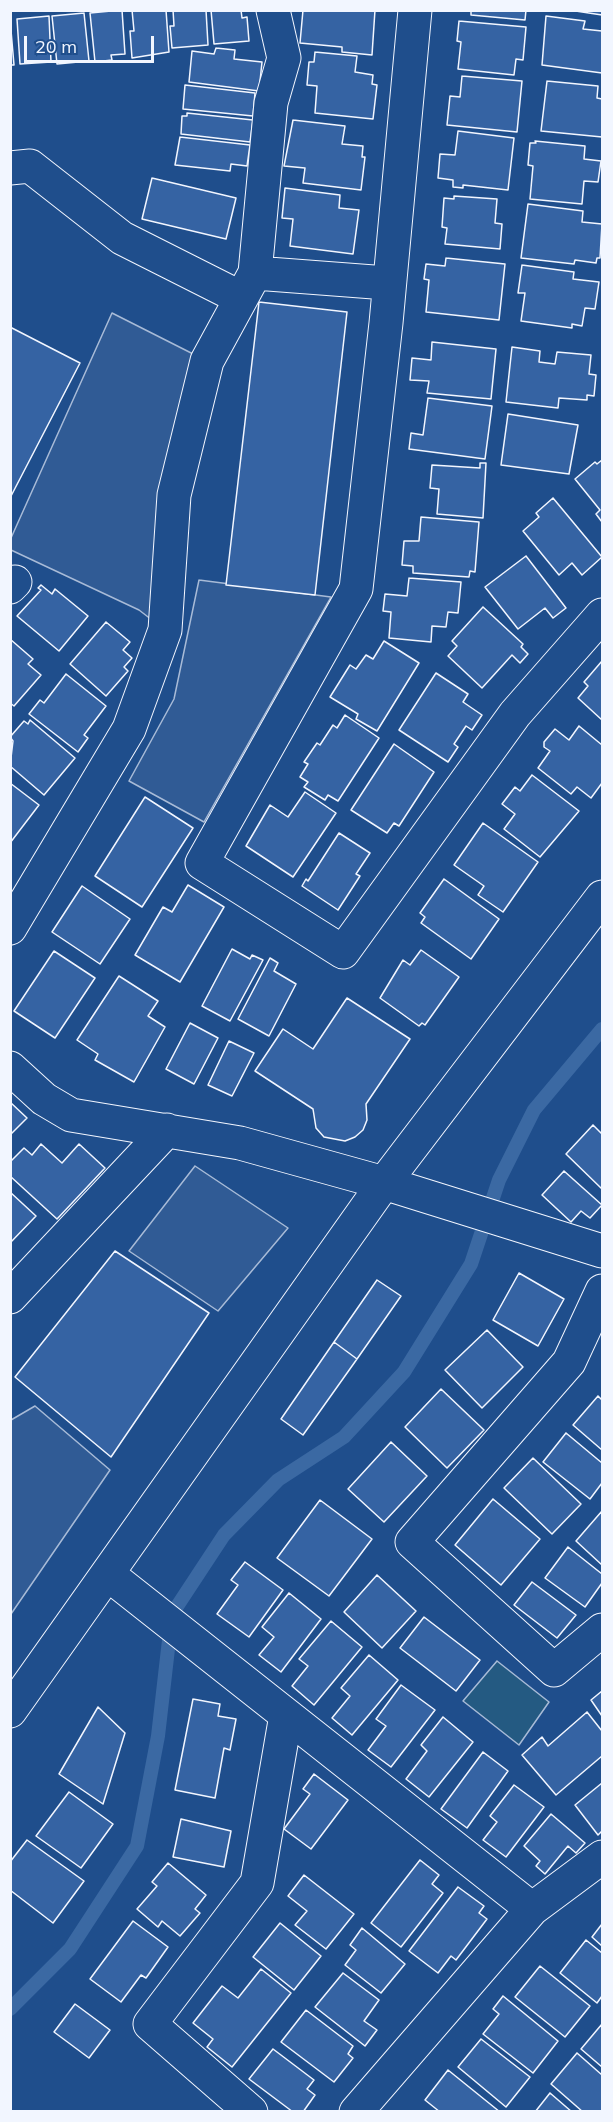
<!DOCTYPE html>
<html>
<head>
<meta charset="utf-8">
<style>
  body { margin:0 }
  #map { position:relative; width:613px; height:2122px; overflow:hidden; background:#1f4e8c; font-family:Mulish,sans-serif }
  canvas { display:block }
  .frame { position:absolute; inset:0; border:12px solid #f2f6ff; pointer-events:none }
  .scale { position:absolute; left:24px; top:36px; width:130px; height:27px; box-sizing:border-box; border:3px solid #f2f6ff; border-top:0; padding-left:8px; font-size:18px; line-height:21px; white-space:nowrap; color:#f2f6ff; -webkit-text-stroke:4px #1f4e8c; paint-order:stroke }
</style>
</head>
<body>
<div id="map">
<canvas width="613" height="2122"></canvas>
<div class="frame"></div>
<div class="scale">20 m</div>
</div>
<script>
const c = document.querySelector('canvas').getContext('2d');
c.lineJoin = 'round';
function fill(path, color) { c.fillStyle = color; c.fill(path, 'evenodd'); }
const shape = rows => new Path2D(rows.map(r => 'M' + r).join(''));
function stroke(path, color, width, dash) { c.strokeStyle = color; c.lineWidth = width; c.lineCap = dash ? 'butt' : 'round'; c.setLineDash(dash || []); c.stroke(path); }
const green = shape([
  [497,1661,549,1702,519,1745,463,1701,497,1661]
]);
const parking = shape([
  [112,313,207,361,165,630,139,610,11,550,11,538,112,313],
  [199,580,331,597,204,822,129,781,174,699,199,580],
  [195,1166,288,1228,218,1311,129,1251,195,1166],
  [35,1406,110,1470,11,1614,11,1420,35,1406]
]);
const stream = shape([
  [10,2009,70,1949,137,1846,158,1736,172,1614,224,1535,278,1480,344,1437,404,1372,471,1264,499,1180,534,1110,602,1029]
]);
const building = shape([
  [122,10,125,54,111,55,112,60,95,62,90,13,122,10],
  [132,10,166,10,169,52,132,58,130,31,134,31,132,10],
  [173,10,206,10,208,45,172,48,170,26,174,26,173,10],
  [211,10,241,10,242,18,247,17,249,41,214,44,211,10],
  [303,10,375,10,372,55,342,52,342,47,300,43,303,10],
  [471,10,526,10,525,20,471,15,471,10],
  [569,10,602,10,602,15,569,10],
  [84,13,89,61,57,64,52,16,84,13],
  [49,16,51,62,20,64,17,19,49,16],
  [546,16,585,21,583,29,602,31,602,73,542,65,546,16],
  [10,19,14,65,10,65,10,19],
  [459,21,526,27,523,60,516,59,514,75,458,69,461,42,457,41,459,21],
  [216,48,235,50,234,59,262,62,259,91,189,82,192,51,214,54,216,48],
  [315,52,357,56,355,72,373,75,372,84,377,85,373,119,315,113,317,86,307,85,309,62,314,62,315,52],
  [462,76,522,81,517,132,447,125,450,96,460,97,462,76],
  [547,81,598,86,597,98,602,99,602,137,541,131,547,81],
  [185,85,255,93,253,116,183,109,185,85],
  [187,113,253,120,250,142,181,134,182,116,187,116,187,113],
  [293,120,345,126,342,144,363,146,362,157,365,157,361,190,303,183,305,168,284,166,293,120],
  [458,131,514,138,508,190,463,185,463,188,453,187,453,180,438,178,440,154,455,155,458,131],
  [180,137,250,145,247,166,231,164,230,171,175,165,180,137],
  [535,141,585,146,584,159,601,161,598,182,584,181,582,204,530,199,533,166,528,165,530,143,536,143,535,141],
  [152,178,236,198,226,239,142,219,152,178],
  [285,188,340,195,339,208,359,210,353,254,290,246,293,219,282,218,285,188],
  [454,196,497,199,495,223,502,224,500,249,445,244,447,228,442,227,444,198,454,199,454,196],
  [528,204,583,211,582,222,602,224,600,258,597,258,596,263,575,260,574,264,521,258,528,204],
  [446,258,505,264,499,320,426,312,429,280,424,279,426,264,445,266,446,258],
  [522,265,574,272,573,279,599,282,595,309,585,308,582,326,572,324,572,328,521,321,525,293,518,293,522,265],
  [259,302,347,312,315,595,226,585,259,302],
  [10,327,80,363,10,498,10,327],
  [432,342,496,349,491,399,427,393,429,381,410,380,412,358,431,360,432,342],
  [512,347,540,351,539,362,555,364,557,352,591,355,589,374,596,375,594,396,587,395,587,400,559,398,558,408,506,402,512,347],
  [428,398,492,406,485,459,409,449,411,433,423,435,428,398],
  [508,414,578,425,569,474,501,465,508,414],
  [602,460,602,522,596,514,600,510,575,479,595,462,597,464,602,460],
  [480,463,486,463,483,518,437,514,439,489,430,488,432,465,480,468,480,463],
  [553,498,602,557,582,575,572,563,559,575,523,531,539,517,536,513,553,498],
  [421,517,479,522,475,572,470,571,469,577,413,573,413,566,402,565,404,541,419,541,421,517],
  [526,556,566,608,553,618,545,608,518,629,485,587,526,556],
  [409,578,461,582,458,613,448,612,446,627,432,626,431,642,389,638,391,612,383,611,385,594,407,596,409,578],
  [41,585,52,594,55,589,88,616,59,651,17,616,41,590,38,588,41,585],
  [483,607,523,644,521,647,528,654,520,663,512,655,482,688,448,656,457,646,452,641,483,607],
  [106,622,130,642,123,650,132,658,124,667,128,671,106,696,70,664,106,622],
  [10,639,33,659,28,664,41,675,14,706,10,703,10,639],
  [384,641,419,663,377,731,356,719,358,714,330,697,350,665,356,669,366,655,373,659,384,641],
  [602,661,602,720,578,698,588,686,584,682,602,661],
  [436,673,468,694,463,702,482,715,472,730,466,726,454,744,458,747,448,762,399,730,436,673],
  [66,674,106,706,84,735,88,738,78,752,29,714,40,700,44,703,66,674],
  [345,715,379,738,338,801,328,795,325,800,304,787,308,782,300,777,308,764,304,762,317,743,320,745,333,725,337,728,345,715],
  [30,720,75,758,44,795,10,766,13,741,10,737,24,721,28,724,30,720],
  [579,726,602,745,602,783,591,798,577,787,571,794,538,768,550,751,544,747,544,742,555,729,569,740,579,726],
  [394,744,434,772,399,826,394,823,387,833,351,810,394,744],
  [532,775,579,811,540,857,504,829,515,814,502,804,515,787,520,791,532,775],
  [10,783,39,805,10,843,10,783],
  [305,792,336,813,293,877,246,846,270,805,288,817,305,792],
  [145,797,193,828,142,907,95,876,145,797],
  [483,823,538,862,503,912,478,895,484,886,454,865,483,823],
  [339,833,370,853,356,874,360,876,338,910,302,886,306,879,308,881,339,833],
  [444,879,499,919,471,959,421,923,425,917,420,913,444,879],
  [188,885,224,907,180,982,135,955,163,907,172,912,188,885],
  [82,886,130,919,100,964,52,932,82,886],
  [232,949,250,959,252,955,263,960,230,1021,202,1006,232,949],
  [421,950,459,977,425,1025,422,1023,419,1026,380,998,403,960,410,965,421,950],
  [54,951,95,978,55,1038,14,1011,54,951],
  [270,958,278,963,274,971,296,984,269,1036,238,1019,270,958],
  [119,976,158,1001,148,1016,165,1027,134,1082,95,1060,98,1054,77,1040,119,976],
  [347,998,410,1039,366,1104,367,1120,363,1130,355,1137,345,1141,324,1137,316,1128,313,1109,255,1071,283,1029,313,1049,347,998],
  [190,1023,218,1038,194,1084,166,1069,190,1023],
  [229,1041,254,1053,232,1096,208,1085,229,1041],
  [10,1102,27,1118,10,1135,10,1102],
  [593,1125,602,1134,602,1189,566,1154,593,1125],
  [41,1144,62,1163,79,1144,105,1168,57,1219,10,1176,10,1162,24,1148,32,1155,41,1144],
  [564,1171,602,1205,590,1218,581,1211,571,1222,542,1195,564,1171],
  [10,1192,36,1216,10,1243,10,1192],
  [115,1251,209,1313,111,1457,15,1377,115,1251],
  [519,1273,564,1299,538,1346,493,1320,519,1273],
  [377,1280,401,1296,357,1359,334,1342,377,1280],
  [487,1330,523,1367,482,1408,445,1370,487,1330],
  [334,1342,357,1359,303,1435,281,1419,334,1342],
  [441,1389,484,1430,447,1468,405,1427,441,1389],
  [598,1396,602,1400,602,1450,573,1425,598,1396],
  [566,1433,602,1463,602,1483,590,1499,543,1462,566,1433],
  [391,1442,427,1476,384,1522,348,1489,391,1442],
  [533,1458,581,1504,552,1534,504,1488,533,1458],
  [493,1499,540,1539,501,1585,455,1545,493,1499],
  [320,1500,372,1539,329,1596,277,1558,320,1500],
  [602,1511,602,1565,576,1541,602,1511],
  [568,1547,602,1574,602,1583,585,1607,545,1578,568,1547],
  [245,1562,283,1590,249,1637,217,1614,238,1585,231,1580,245,1562],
  [377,1575,416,1611,382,1648,344,1612,377,1575],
  [532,1582,576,1615,557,1638,514,1605,532,1582],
  [289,1593,321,1619,281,1672,259,1655,274,1637,262,1627,289,1593],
  [424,1617,480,1660,456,1691,400,1648,424,1617],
  [331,1621,362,1647,314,1705,292,1686,308,1666,299,1659,331,1621],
  [369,1655,398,1680,352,1735,332,1718,350,1696,341,1688,369,1655],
  [401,1685,435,1710,391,1767,368,1750,386,1726,376,1719,401,1685],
  [602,1691,602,1716,591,1700,602,1691],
  [193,1699,220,1704,218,1716,236,1719,230,1750,224,1748,215,1798,175,1790,193,1699],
  [98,1707,125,1733,103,1804,59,1774,98,1707],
  [587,1712,602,1731,602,1756,556,1795,522,1755,542,1737,548,1746,587,1712],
  [443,1717,473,1742,429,1797,406,1779,427,1751,421,1745,443,1717],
  [483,1752,508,1771,467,1828,441,1809,483,1752],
  [314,1774,348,1800,311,1849,284,1829,310,1794,303,1789,314,1774],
  [602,1783,602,1831,598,1835,575,1805,602,1783],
  [514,1785,544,1807,506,1857,483,1840,497,1822,490,1816,514,1785],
  [69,1792,113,1824,81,1868,36,1836,69,1792],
  [551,1814,585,1843,576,1853,568,1846,545,1874,536,1866,540,1861,524,1846,551,1814],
  [181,1819,231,1831,224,1867,173,1857,181,1819],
  [27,1840,84,1881,53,1923,10,1890,10,1862,27,1840],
  [420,1860,439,1875,432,1884,443,1893,401,1947,371,1923,420,1860],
  [168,1863,206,1895,195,1909,200,1913,180,1936,162,1921,158,1927,137,1909,157,1886,152,1882,168,1863],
  [304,1875,354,1914,326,1949,295,1925,307,1911,288,1896,304,1875],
  [458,1887,484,1906,479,1913,487,1919,456,1960,451,1956,438,1973,409,1951,458,1887],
  [133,1921,168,1947,146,1978,141,1975,121,2002,90,1979,133,1921],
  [280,1923,321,1956,294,1990,253,1957,280,1923],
  [602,1924,602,1946,592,1937,602,1924],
  [362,1928,405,1964,381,1993,345,1965,356,1950,350,1945,362,1928],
  [586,1940,602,1953,602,1996,597,2003,560,1973,586,1940],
  [540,1966,590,2006,565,2037,515,1997,540,1966],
  [261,1969,291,1993,232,2067,207,2047,213,2039,193,2023,222,1986,238,1998,261,1969],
  [343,1973,379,2000,364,2021,377,2030,365,2046,315,2007,343,1973],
  [503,1996,558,2041,533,2073,483,2034,499,2014,493,2009,503,1996],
  [75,2004,110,2030,89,2058,54,2032,75,2004],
  [306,2010,353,2046,348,2054,353,2058,334,2082,281,2042,306,2010],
  [602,2024,602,2067,581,2049,602,2024],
  [481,2039,530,2077,506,2107,458,2067,481,2039],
  [273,2049,314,2080,307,2089,315,2095,303,2112,293,2112,249,2079,273,2049],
  [577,2053,602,2075,602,2112,583,2112,551,2084,577,2053],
  [448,2070,500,2112,440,2112,425,2100,448,2070],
  [550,2093,572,2112,535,2112,550,2093]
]);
const minor = shape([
  [273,10,284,58,271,103,255,273,387,283],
  [415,10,386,323,356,589,202,863,343,952,515,714,602,615],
  [10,168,30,166,122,238,241,298],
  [10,587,15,582],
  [10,928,129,729,165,630,174,495,207,361,255,273],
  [10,1068,44,1099,71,1115,240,1143,384,1183,602,1251],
  [602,1291,569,1362,412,1542,554,1670,602,1630],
  [10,1297,167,1130],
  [109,1575,532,1909],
  [10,1711,384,1183,602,897],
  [251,2112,150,2024,257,1883,286,1715],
  [356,2112,532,1909,602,1857]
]);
fill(green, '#245a82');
stroke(green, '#a8bbd7', 1.5);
fill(parking, '#305b95');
stroke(parking, '#a8bbd7', 1.5);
stroke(stream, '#3b69a3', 14);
fill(building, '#3563a3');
stroke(building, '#f2f6ff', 1.5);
stroke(minor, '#f2f6ff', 35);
stroke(minor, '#1f4e8c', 33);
</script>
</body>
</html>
